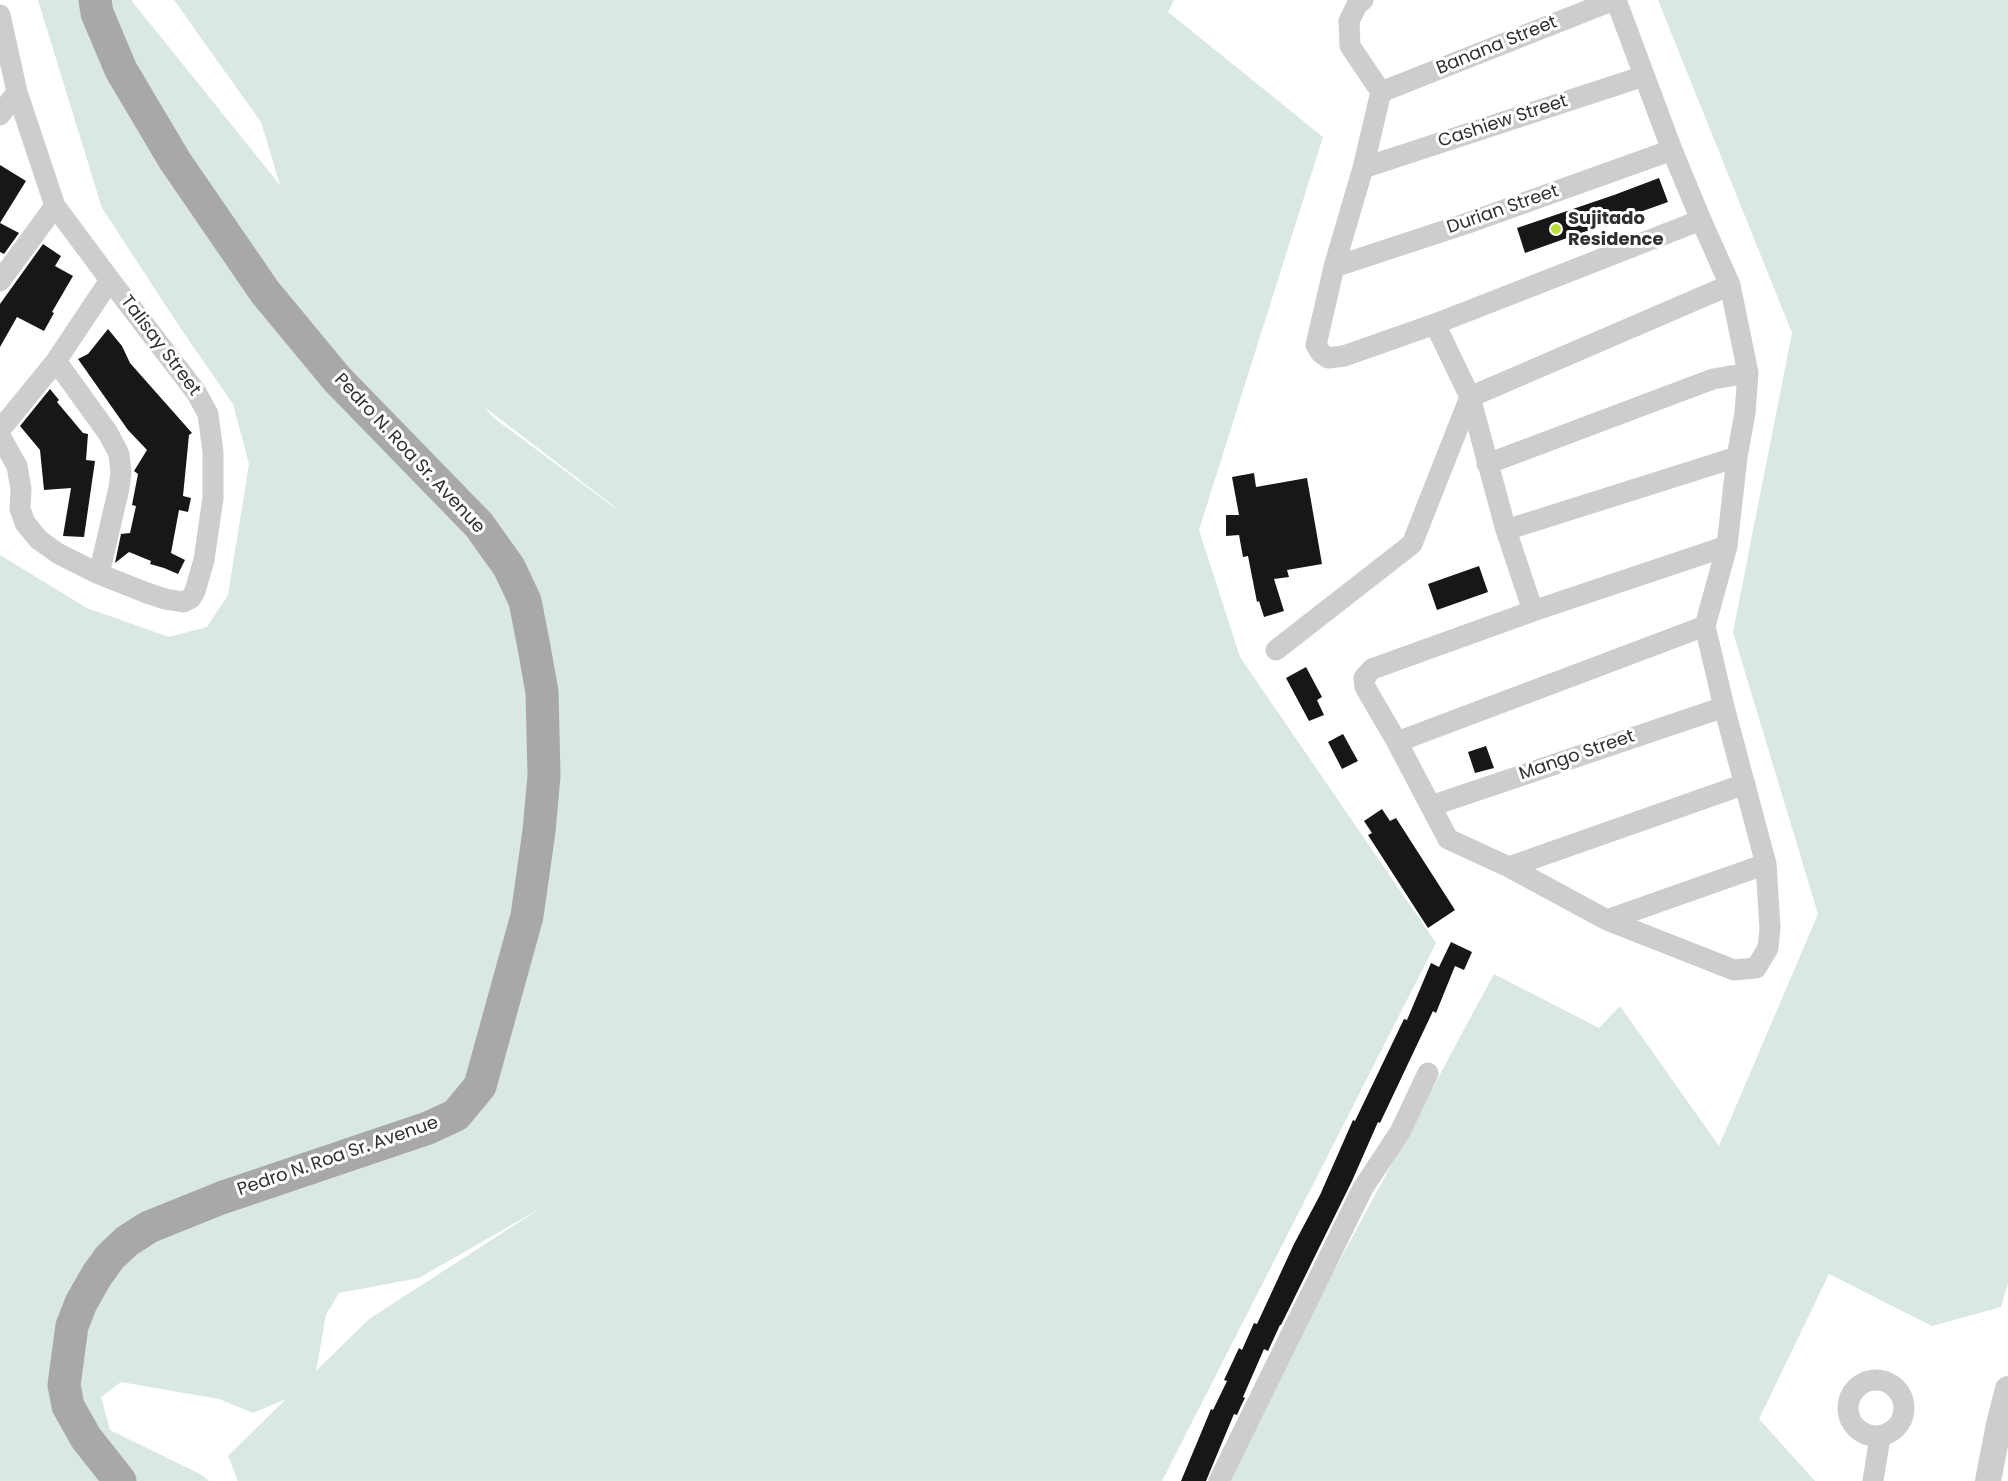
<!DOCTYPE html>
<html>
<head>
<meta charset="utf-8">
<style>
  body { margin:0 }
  canvas { display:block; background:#fff }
</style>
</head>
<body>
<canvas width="2008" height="1481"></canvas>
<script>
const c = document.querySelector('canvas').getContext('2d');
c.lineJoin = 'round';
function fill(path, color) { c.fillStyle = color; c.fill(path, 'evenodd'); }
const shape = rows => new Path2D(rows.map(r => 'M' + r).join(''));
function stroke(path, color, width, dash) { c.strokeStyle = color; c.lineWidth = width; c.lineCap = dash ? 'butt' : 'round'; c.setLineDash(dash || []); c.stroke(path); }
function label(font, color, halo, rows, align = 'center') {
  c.font = font + ' Poppins,sans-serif'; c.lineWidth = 6; c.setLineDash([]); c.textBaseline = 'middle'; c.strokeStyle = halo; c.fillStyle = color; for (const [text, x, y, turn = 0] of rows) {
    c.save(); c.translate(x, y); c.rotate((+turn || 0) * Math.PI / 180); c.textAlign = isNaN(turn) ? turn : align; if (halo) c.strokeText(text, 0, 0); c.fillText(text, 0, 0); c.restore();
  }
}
const green = shape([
  [38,0,131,0,280,185,261,122,174,0,1174,0,1168,12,1323,137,1199,530,1240,657,1436,943,1162,1481,238,1481,228,1456,286,1399,253,1413,219,1399,121,1382,101,1397,110,1430,202,1475,209,1481,0,1481,0,555,87,608,169,637,207,627,228,595,249,464,233,404,181,329,102,208],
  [483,406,615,507,615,508,494,418],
  [541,1208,369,1319,316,1371,326,1315,339,1293,419,1278],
  [1658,0,2008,0,2008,1283,2001,1307,1932,1326,1829,1274,1759,1419,1815,1481,1221,1481,1494,974,1599,1028,1620,1006,1719,1146,1818,914,1733,632,1792,333]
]);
const building = shape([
  [0,165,26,181,0,223],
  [1659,178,1668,202,1525,253,1517,228,1614,195],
  [0,223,19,233,4,254,0,252],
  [43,244,61,256,55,266,73,276,52,312,54,313,44,331,17,317,0,347,0,304],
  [108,329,122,346,130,363,192,433,189,435,183,496,191,498,188,512,179,510,171,553,185,560,178,574,164,568,150,564,151,561,129,552,115,563,121,534,130,533,136,506,132,505,138,474,134,471,147,450,128,430,78,359,88,354],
  [50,389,59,400,57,402,83,433,88,434,86,460,95,461,84,537,63,536,71,488,44,490,40,450,20,426],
  [1254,473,1256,487,1307,478,1322,564,1287,570,1289,577,1274,579,1284,611,1264,617,1259,601,1257,602,1248,556,1243,557,1239,535,1226,536,1226,515,1239,515,1232,477],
  [1479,566,1488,592,1437,610,1428,584],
  [1306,667,1322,697,1317,700,1324,715,1309,721,1286,678],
  [1343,734,1358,761,1342,769,1328,742],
  [1486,746,1494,768,1475,773,1468,752],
  [1382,809,1390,821,1396,818,1455,910,1428,928,1368,835,1372,833,1364,821],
  [1451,942,1472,952,1464,970,1455,966,1436,1013,1433,1011,1380,1123,1378,1122,1352,1181,1281,1325,1280,1325,1268,1351,1264,1349,1243,1397,1245,1398,1241,1406,1237,1415,1234,1414,1206,1481,1181,1481,1211,1409,1213,1410,1227,1381,1224,1380,1239,1348,1242,1350,1254,1323,1257,1324,1294,1244,1320,1195,1353,1120,1355,1121,1404,1019,1407,1020,1431,963,1439,967]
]);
const minor = shape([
  [1363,0,1357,5,1349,21,1350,46,1381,92,1363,168,1334,267,1316,345,1321,353,1328,358,1344,356,1435,324,1701,220],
  [1616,0,1672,150,1701,220,1730,285,1748,373,1745,413,1737,457,1727,546,1705,626,1724,707,1766,864,1770,928,1768,948,1756,968,1734,970,1607,920,1509,867,1448,839,1397,742,1365,687,1364,678,1372,669,1533,611,1727,546],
  [0,15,17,92,55,206,110,280,196,392,208,414,213,452,213,498,204,560,195,591,191,598,183,602,165,599,147,593,99,574,59,554,39,540,25,523,20,509,21,489,17,466,0,436],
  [1381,92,1614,0],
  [0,115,17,92],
  [1363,168,1644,76],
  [1334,267,1465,224,1672,150],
  [0,281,55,206],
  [1435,324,1470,397,1506,530,1533,611],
  [56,361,108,433,119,454,121,472,119,488,99,574],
  [0,430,56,361,110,280],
  [1487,464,1713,379,1748,373],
  [1506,530,1737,457],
  [1276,650,1412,544,1470,397,1730,285],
  [1397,742,1705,626],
  [1431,806,1724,707],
  [1509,867,1745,784],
  [1607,920,1766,864],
  '1848 1408a28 28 0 1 1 56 0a28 28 0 1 1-56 0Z',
  [1219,1481,1363,1188,1400,1132,1428,1073],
  [1873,1481,1880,1437]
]);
const tertiary = shape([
  [1988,1481,1999,1424,2008,1389]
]);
const primary = shape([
  [95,0,97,13,121,70,175,161,265,292,337,379,479,525,509,567,525,601,534,647,542,692,544,776,539,831,527,916,480,1086,456,1115,428,1128,221,1198,149,1227,127,1241,110,1257,97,1275,81,1303,72,1326,64,1385,68,1406,86,1438,120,1481]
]);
const markers = [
  [1556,229,6,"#b8e039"]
];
const streetNames = [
  ["Banana Street",1497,46,-22],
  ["Cashiew Street",1503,122,-18],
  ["Durian Street",1503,210,-19],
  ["Talisay Street",160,346,53],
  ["Pedro N. Roa Sr. Avenue",409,454,47],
  ["Mango Street",1577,756,-19],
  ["Pedro N. Roa Sr. Avenue",338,1157,-19]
];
const poiNames = [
  ["Sujitado",1568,219],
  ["Residence",1568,240]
];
fill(green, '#d9e8e4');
fill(building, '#171717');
stroke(minor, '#cdcdcd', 21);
stroke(tertiary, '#cdcdcd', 26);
stroke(primary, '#a8a8a8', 33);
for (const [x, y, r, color] of markers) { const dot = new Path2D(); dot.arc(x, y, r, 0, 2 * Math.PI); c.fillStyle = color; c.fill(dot); stroke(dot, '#fff', 2); }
label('18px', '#303030', '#fff', streetNames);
label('bold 18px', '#303030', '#fff', poiNames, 'left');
</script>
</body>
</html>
